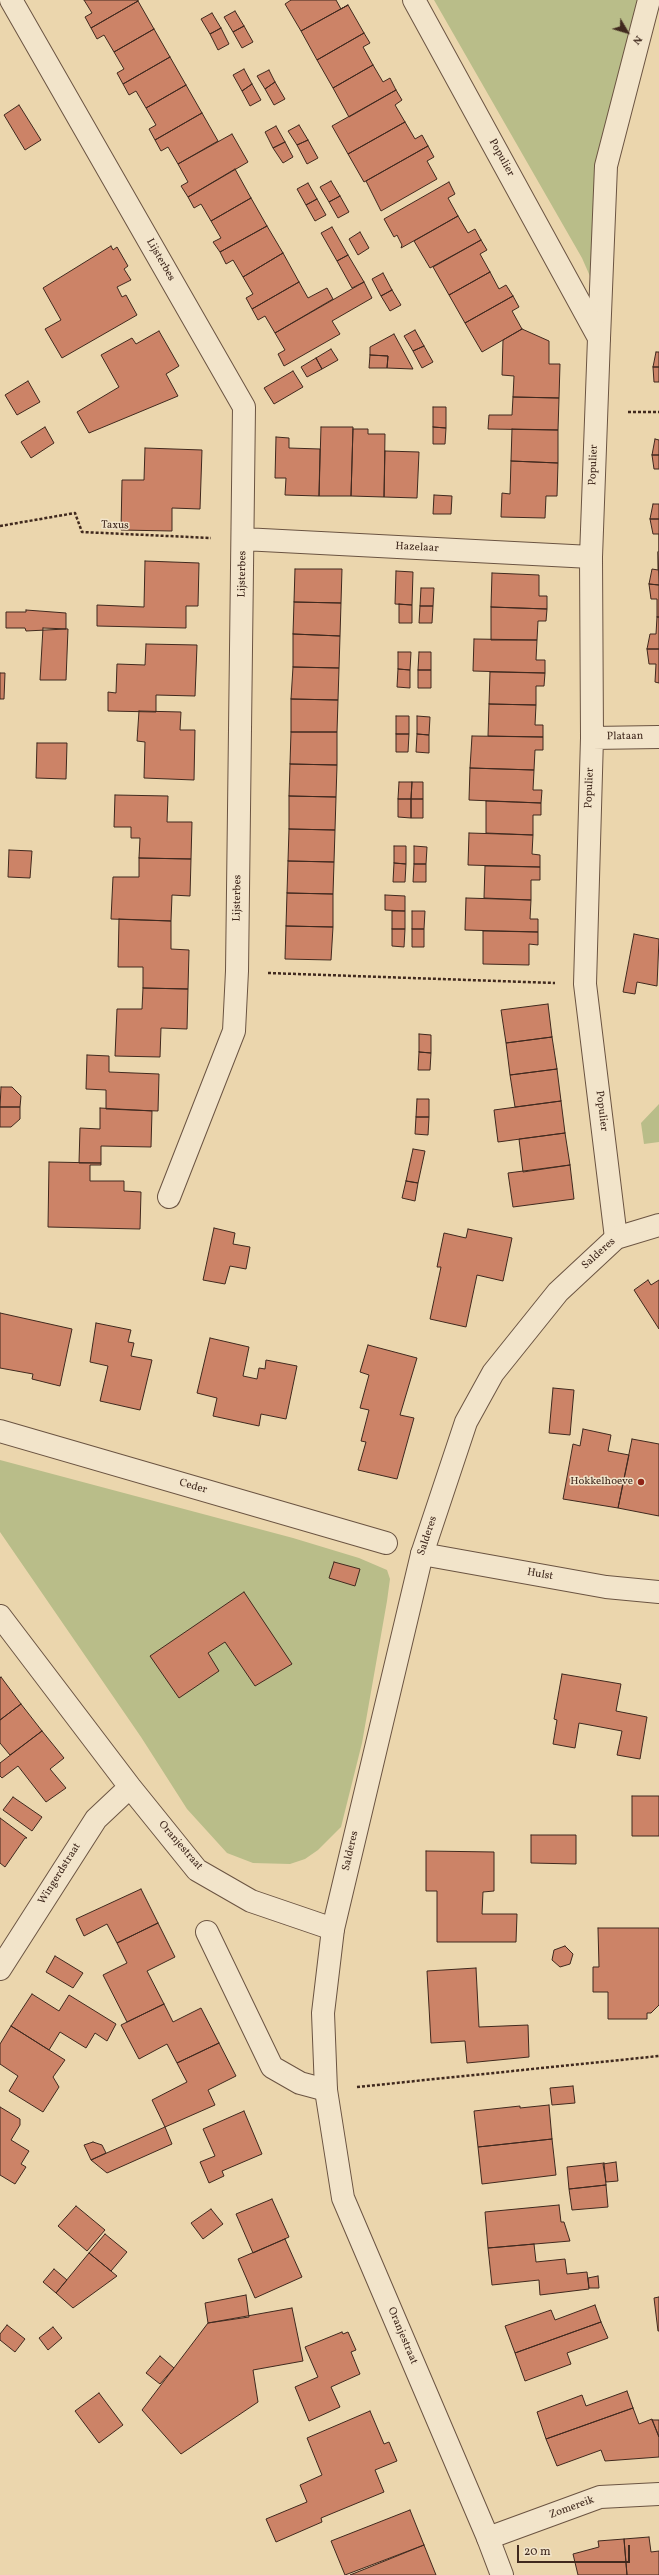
<!DOCTYPE html>
<html>
<head>
<meta charset="utf-8">
<style>
  body { margin:0 }
  #map { position:relative; width:659px; height:2575px; overflow:hidden; background:#ebd6ad; font-family:Vollkorn,serif }
  canvas { display:block }
  .north { position:absolute; left:607px; top:12px; width:40px; height:40px; -webkit-text-stroke:3px #f2e4ca; paint-order:stroke; rotate:128deg; font-size:11px; font-weight:700; line-height:16px; text-align:center; color:#40291e }
  .north::after { content:''; display:block; margin:auto; width:14px; height:18px; background:#40291e; clip-path:polygon(50% 0,100% 100%,50% 72%,0 100%) }
  .scale { position:absolute; left:517px; top:2545px; width:113px; height:18px; box-sizing:border-box; border:2px solid #40291e; border-top:0; padding-left:5px; font-size:12px; line-height:14px; white-space:nowrap; color:#40291e; -webkit-text-stroke:3px #f2e4ca; paint-order:stroke }
</style>
</head>
<body>
<div id="map">
<canvas width="659" height="2575"></canvas>
<div class="north">N</div>
<div class="scale">20 m</div>
</div>
<script>
const c = document.querySelector('canvas').getContext('2d');
c.lineJoin = 'round';
function fill(path, color) { c.fillStyle = color; c.fill(path, 'evenodd'); }
const shape = rows => new Path2D(rows.map(r => 'M' + r).join(''));
function stroke(path, color, width, dash) { c.strokeStyle = color; c.lineWidth = width; c.lineCap = dash ? 'butt' : 'round'; c.setLineDash(dash || []); c.stroke(path); }
function label(font, color, halo, rows, align = 'center') {
  c.font = font + ' Vollkorn,serif'; c.lineWidth = 3; c.setLineDash([]); c.textBaseline = 'middle'; c.strokeStyle = halo; c.fillStyle = color; for (const [text, x, y, turn = 0] of rows) {
    c.save(); c.translate(x, y); c.rotate((+turn || 0) * Math.PI / 180); c.textAlign = isNaN(turn) ? turn : align; if (halo) c.strokeText(text, 0, 0); c.fillText(text, 0, 0); c.restore();
  }
}
const green = shape([
  [434,0,643,0,596,290,582,258],
  [659,1104,659,1142,644,1144,641,1123],
  [0,1460,293,1538,359,1558,387,1570,390,1579,387,1601,362,1743,341,1827,318,1850,305,1859,290,1864,253,1863,227,1853,187,1809,141,1737,0,1532]
]);
const building = shape([
  [84,0,138,0,138,1,91,28,85,17,92,13,84,0],
  [291,0,336,0,341,9,348,5,301,31,285,4,291,0],
  [138,1,154,29,114,52,104,35,97,39,91,28,138,1],
  [348,5,364,33,317,60,301,31,348,5],
  [235,11,244,26,233,32,224,17,235,11],
  [212,13,221,28,210,34,201,19,212,13],
  [244,26,253,42,242,48,233,32,244,26],
  [221,28,229,44,218,50,210,34,221,28],
  [154,29,170,57,123,84,117,73,124,69,114,52,154,29],
  [364,33,370,43,363,47,373,65,333,88,317,60,364,33],
  [170,57,186,85,146,108,136,91,129,95,123,84,170,57],
  [373,65,383,82,390,78,396,90,349,117,333,88,373,65],
  [244,69,252,84,242,91,233,75,244,69],
  [269,70,275,82,265,89,257,76,269,70],
  [275,82,285,99,274,105,265,89,275,82],
  [252,84,261,100,250,106,242,91,252,84],
  [186,85,202,113,155,140,149,129,156,125,146,108,186,85],
  [396,90,402,100,395,105,405,122,348,154,332,126,396,90],
  [19,105,41,140,25,150,4,115,19,105],
  [202,113,218,141,178,164,168,147,161,151,155,140,202,113],
  [405,122,415,139,422,135,428,146,364,182,348,154,405,122],
  [299,125,308,140,297,145,288,131,299,125],
  [276,126,285,142,273,148,265,132,276,126],
  [232,134,248,162,188,197,181,186,188,182,178,164,232,134],
  [308,140,318,158,307,164,297,145,308,140],
  [285,142,293,157,283,163,273,148,285,142],
  [428,146,434,157,427,161,437,179,381,211,366,181,428,146],
  [235,169,251,198,211,221,201,204,194,208,188,197,235,169],
  [331,181,340,196,329,202,320,187,331,181],
  [449,182,455,194,448,198,458,216,401,248,402,245,397,235,394,237,384,219,449,182],
  [308,183,317,199,306,205,297,189,308,183],
  [340,196,349,212,338,218,329,202,340,196],
  [251,198,267,226,220,252,213,242,221,238,211,221,251,198],
  [317,199,326,215,315,221,306,205,317,199],
  [458,216,468,233,475,229,481,240,430,268,414,241,458,216],
  [267,226,283,253,243,277,233,260,226,264,220,252,267,226],
  [332,227,348,255,337,261,321,233,332,227],
  [360,232,369,248,358,255,349,239,360,232],
  [481,240,487,250,480,254,490,272,449,295,433,267,481,240],
  [111,246,113,250,117,247,128,266,124,269,131,280,117,287,122,297,126,295,137,315,62,358,45,329,61,320,43,288,111,246],
  [283,253,299,282,252,309,246,298,253,294,243,277,283,253],
  [348,255,364,282,352,288,337,261,348,255],
  [490,272,499,289,506,285,513,296,465,323,449,295,490,272],
  [383,273,392,290,381,296,372,279,383,273],
  [299,282,308,298,327,288,333,299,275,333,265,316,258,320,252,309,299,282],
  [364,282,372,298,332,321,340,334,284,366,278,354,285,350,275,333,364,282],
  [392,290,401,305,390,311,381,296,392,290],
  [513,296,519,307,512,311,522,329,482,352,465,323,513,296],
  [522,329,549,341,549,364,560,364,559,398,513,397,514,376,502,375,503,340,522,329],
  [415,330,424,346,413,351,404,336,415,330],
  [159,331,179,366,166,374,178,396,89,433,77,412,119,387,101,355,132,338,136,344,159,331],
  [394,334,413,369,387,368,388,356,370,355,370,347,394,334],
  [424,346,433,362,422,368,413,351,424,346],
  [331,349,338,360,322,369,316,358,331,349],
  [656,352,659,352,659,367,653,367,656,352],
  [370,355,388,356,387,368,369,368,370,355],
  [316,358,322,369,307,377,301,367,316,358],
  [653,367,659,367,659,382,654,382,653,367],
  [293,371,303,387,274,404,264,388,293,371],
  [28,381,40,402,17,415,5,395,28,381],
  [513,397,559,398,558,430,488,429,489,415,512,415,513,397],
  [433,407,446,407,446,428,433,427,433,407],
  [45,427,54,443,31,458,21,442,45,427],
  [321,427,353,427,351,496,319,496,321,427],
  [433,427,446,428,445,444,433,444,433,427],
  [353,429,368,429,368,434,385,434,384,497,351,496,353,429],
  [512,429,558,430,558,463,511,461,512,429],
  [276,437,289,438,289,448,320,449,319,496,285,495,286,478,275,478,276,437],
  [655,439,659,440,659,455,652,455,655,439],
  [145,448,202,450,200,509,172,508,172,531,121,530,122,480,144,480,145,448],
  [385,451,419,452,417,498,384,497,385,451],
  [652,455,659,455,659,469,654,469,652,455],
  [511,461,558,463,557,496,546,496,545,518,501,517,502,493,510,494,511,461],
  [434,495,452,496,451,514,433,514,434,495],
  [653,504,659,504,659,519,650,519,653,504],
  [650,519,659,519,659,552,659,534,653,534,650,519],
  [658,552,659,585,649,584,652,569,658,570,658,552],
  [145,561,199,563,198,606,186,606,186,628,97,626,97,605,144,607,145,561],
  [295,569,342,569,341,603,294,602,295,569],
  [396,571,413,572,412,605,395,604,396,571],
  [492,573,539,575,539,596,547,596,547,609,491,607,492,573],
  [649,584,659,585,659,617,657,617,657,599,651,599,649,584],
  [421,588,434,588,433,606,420,606,421,588],
  [294,602,341,603,340,636,293,634,294,602],
  [399,604,412,605,412,623,399,623,399,604],
  [420,606,433,606,432,623,419,623,420,606],
  [491,607,547,609,546,621,538,621,537,640,491,640,491,607],
  [26,610,66,613,66,629,26,631,25,628,6,628,6,612,26,612,26,610],
  [657,617,659,617,659,649,647,649,650,634,656,634,657,617],
  [43,628,68,629,66,680,40,680,43,628],
  [293,634,340,636,339,668,293,667,293,634],
  [474,639,537,640,536,660,545,660,545,673,473,671,474,639],
  [146,644,197,645,195,696,156,695,156,712,108,711,108,692,116,693,117,664,145,665,146,644],
  [647,649,659,649,659,683,655,682,656,664,649,664,647,649],
  [398,652,411,652,410,670,398,669,398,652],
  [419,652,431,652,431,670,418,670,419,652],
  [293,667,339,668,338,700,291,699,293,667],
  [398,669,410,670,410,688,397,687,398,669],
  [418,670,431,670,431,688,418,688,418,670],
  [490,672,545,673,544,686,536,686,536,705,489,704,490,672],
  [0,673,5,673,4,699,0,699,0,673],
  [291,699,338,700,337,732,291,732,291,699],
  [489,704,536,705,535,725,543,725,543,737,488,736,489,704],
  [139,711,181,712,180,730,195,730,194,780,144,778,145,742,137,741,139,711],
  [396,716,409,716,409,734,396,734,396,716],
  [417,716,430,717,429,735,417,734,417,716],
  [291,732,337,732,337,765,290,764,291,732],
  [396,734,409,734,408,752,396,752,396,734],
  [417,734,429,735,429,753,416,752,417,734],
  [472,736,543,737,543,750,535,750,534,770,470,768,472,736],
  [37,743,67,743,66,779,36,778,37,743],
  [290,764,337,765,336,797,289,796,290,764],
  [470,768,534,770,533,790,542,790,541,803,469,800,470,768],
  [399,782,412,782,411,799,398,799,399,782],
  [412,782,423,782,423,799,411,799,412,782],
  [115,795,168,796,167,822,192,822,191,859,139,858,140,838,131,838,131,827,114,827,115,795],
  [289,796,336,797,335,830,289,829,289,796],
  [398,799,411,799,411,818,398,817,398,799],
  [411,799,423,799,423,818,411,818,411,799],
  [486,801,541,803,541,815,533,815,533,835,486,833,486,801],
  [289,829,335,830,334,862,288,861,289,829],
  [469,833,533,835,532,854,540,855,540,867,468,865,469,833],
  [394,846,406,846,406,864,394,863,394,846],
  [414,846,427,847,426,864,414,864,414,846],
  [9,850,32,851,30,878,8,877,9,850],
  [139,858,191,859,190,896,172,895,171,921,111,919,113,877,139,877,139,858],
  [288,861,334,862,333,894,287,893,288,861],
  [394,863,406,864,405,882,393,882,394,863],
  [414,864,426,864,426,882,413,882,414,864],
  [485,866,540,867,540,880,531,880,531,900,484,898,485,866],
  [287,893,333,894,333,927,286,926,287,893],
  [385,895,405,896,405,911,385,910,385,895],
  [466,898,531,900,530,919,538,919,538,932,465,930,466,898],
  [392,911,405,911,405,929,392,929,392,911],
  [412,911,425,911,424,929,412,929,412,911],
  [119,919,171,921,171,949,189,950,188,989,143,988,143,967,118,967,119,919],
  [286,926,333,927,331,960,285,959,286,926],
  [392,929,405,929,404,947,392,946,392,929],
  [412,929,424,929,424,947,412,947,412,929],
  [483,931,538,932,538,945,529,944,529,965,483,964,483,931],
  [634,934,659,939,657,986,637,982,635,994,623,992,634,934],
  [143,988,188,989,187,1029,161,1028,160,1057,115,1056,117,1009,142,1009,143,988],
  [548,1004,552,1037,506,1043,501,1010,548,1004],
  [419,1034,431,1035,431,1053,419,1052,419,1034],
  [552,1037,557,1069,510,1075,506,1043,552,1037],
  [419,1052,431,1053,430,1070,418,1070,419,1052],
  [87,1055,109,1056,109,1072,159,1074,158,1111,106,1109,106,1090,86,1089,87,1055],
  [557,1069,561,1101,515,1107,510,1075,557,1069],
  [1,1087,12,1087,21,1096,20,1107,0,1107,1,1087],
  [417,1099,429,1099,429,1117,416,1117,417,1099],
  [561,1101,565,1133,498,1142,494,1110,561,1101],
  [0,1107,20,1107,20,1119,11,1127,0,1127,0,1107],
  [100,1108,152,1111,151,1147,101,1146,101,1163,79,1163,80,1128,100,1129,100,1108],
  [416,1117,429,1117,428,1135,415,1134,416,1117],
  [565,1133,570,1165,523,1172,519,1139,565,1133],
  [413,1149,425,1151,418,1183,406,1181,413,1149],
  [49,1162,101,1163,101,1165,90,1165,90,1181,124,1181,124,1191,141,1192,140,1229,48,1227,49,1162],
  [570,1165,574,1199,513,1207,508,1173,570,1165],
  [406,1181,418,1183,415,1201,402,1198,406,1181],
  [214,1228,235,1233,233,1244,250,1247,246,1269,230,1266,225,1284,203,1280,214,1228],
  [468,1229,512,1238,503,1281,477,1275,466,1327,430,1319,441,1267,437,1267,444,1233,466,1238,468,1229],
  [648,1280,651,1285,659,1280,659,1329,634,1290,648,1280],
  [0,1313,72,1329,60,1386,32,1379,33,1374,0,1368,0,1313],
  [96,1323,131,1330,128,1342,134,1343,131,1356,152,1360,140,1410,100,1401,108,1366,90,1362,96,1323],
  [210,1338,249,1347,243,1376,257,1379,259,1368,265,1369,266,1360,297,1366,286,1419,261,1414,259,1426,213,1416,217,1398,197,1393,210,1338],
  [368,1345,417,1358,400,1415,414,1418,397,1479,358,1470,366,1442,361,1441,369,1410,360,1408,369,1375,360,1372,368,1345],
  [553,1388,574,1390,570,1435,549,1433,553,1388],
  [583,1429,611,1435,608,1451,629,1455,618,1508,563,1499,573,1444,580,1446,583,1429],
  [632,1439,659,1444,659,1516,618,1508,632,1439],
  [334,1562,360,1569,355,1586,329,1578,334,1562],
  [244,1592,292,1664,255,1686,225,1642,208,1653,219,1671,179,1698,150,1656,244,1592],
  [562,1674,621,1684,616,1711,647,1717,640,1759,617,1755,622,1731,579,1723,575,1748,553,1744,557,1720,554,1719,562,1674],
  [1,1677,21,1704,0,1720,0,1678,1,1677],
  [21,1704,42,1731,10,1755,0,1743,0,1720,21,1704],
  [42,1731,64,1758,50,1769,66,1788,46,1802,18,1766,2,1778,0,1776,0,1763,42,1731],
  [632,1796,659,1796,659,1836,632,1836,632,1796],
  [13,1797,42,1817,32,1831,3,1810,13,1797],
  [0,1818,27,1838,25,1838,5,1867,0,1863,0,1818],
  [531,1835,576,1835,576,1864,531,1863,531,1835],
  [426,1851,494,1852,494,1891,483,1892,482,1914,517,1914,516,1942,437,1942,437,1891,426,1891,426,1851],
  [141,1889,158,1923,117,1943,107,1924,84,1936,76,1919,141,1889],
  [158,1923,175,1957,147,1971,164,2004,127,2022,103,1975,127,1963,117,1943,158,1923],
  [598,1928,659,1928,659,2005,651,2013,647,2013,647,2019,608,2019,608,1992,593,1992,593,1967,599,1967,598,1928],
  [565,1946,573,1954,570,1964,560,1967,552,1960,554,1950,565,1946],
  [55,1956,83,1973,73,1988,46,1972,55,1956],
  [476,1968,479,2027,528,2025,529,2057,467,2063,465,2041,431,2043,427,1971,476,1968],
  [32,1994,59,2011,69,1995,116,2024,107,2041,95,2033,86,2048,60,2032,49,2050,11,2026,32,1994],
  [164,2004,173,2022,201,2008,219,2043,177,2063,167,2044,139,2059,121,2025,164,2004],
  [11,2026,65,2060,53,2077,59,2087,43,2112,9,2091,18,2076,0,2064,0,2044,11,2026],
  [219,2043,236,2076,208,2090,215,2105,165,2127,152,2100,187,2082,177,2063,219,2043],
  [573,2086,575,2103,552,2105,550,2088,573,2086],
  [549,2105,552,2139,478,2147,474,2111,520,2106,520,2108,549,2105],
  [0,2107,20,2119,20,2125,11,2140,29,2151,21,2164,26,2167,15,2184,0,2175,0,2107],
  [244,2111,262,2154,222,2171,224,2176,209,2183,200,2162,215,2156,203,2129,244,2111],
  [165,2127,172,2144,107,2173,91,2160,165,2127],
  [552,2139,556,2175,482,2184,478,2147,552,2139],
  [93,2142,102,2145,106,2153,91,2160,84,2145,93,2142],
  [616,2162,618,2181,606,2182,603,2164,616,2162],
  [604,2163,606,2185,569,2189,567,2167,604,2163],
  [606,2185,608,2207,572,2210,569,2189,606,2185],
  [272,2199,289,2237,253,2253,236,2214,272,2199],
  [559,2205,561,2222,564,2222,570,2241,488,2248,485,2212,559,2205],
  [76,2206,105,2230,87,2251,58,2226,76,2206],
  [211,2209,223,2224,203,2239,191,2223,211,2209],
  [105,2234,127,2252,111,2271,89,2253,105,2234],
  [285,2239,302,2277,255,2298,238,2259,285,2239],
  [534,2244,536,2262,565,2259,567,2274,587,2272,589,2289,540,2295,539,2280,492,2285,488,2248,534,2244],
  [89,2253,117,2276,73,2308,56,2293,89,2253],
  [54,2269,67,2280,56,2293,43,2282,54,2269],
  [598,2276,599,2288,589,2288,588,2278,598,2276],
  [246,2295,249,2317,208,2323,205,2303,246,2295],
  [659,2297,659,2331,658,2331,654,2298,659,2297],
  [595,2305,601,2322,515,2353,505,2326,551,2310,555,2320,595,2305],
  [292,2308,303,2361,253,2370,258,2402,181,2454,142,2410,208,2323,292,2308],
  [601,2322,608,2338,567,2353,571,2364,525,2381,515,2353,601,2322],
  [7,2325,25,2339,15,2352,0,2340,0,2334,7,2325],
  [53,2327,62,2338,48,2350,39,2338,53,2327],
  [342,2332,343,2334,348,2332,356,2350,351,2352,360,2374,331,2387,340,2407,309,2421,295,2387,318,2377,305,2347,342,2332],
  [160,2356,174,2368,160,2384,146,2373,160,2356],
  [627,2391,633,2408,546,2439,537,2412,582,2395,586,2406,627,2391],
  [99,2393,123,2425,99,2443,75,2411,99,2393],
  [633,2408,639,2424,652,2419,659,2437,659,2457,605,2461,601,2450,557,2466,546,2439,633,2408],
  [370,2411,384,2444,389,2442,397,2461,375,2470,384,2492,321,2518,322,2522,276,2542,266,2519,307,2502,300,2485,322,2475,307,2438,370,2411],
  [652,2420,659,2420,659,2437,652,2420],
  [410,2510,424,2545,345,2575,331,2541,410,2510],
  [649,2537,651,2552,659,2551,659,2575,627,2575,624,2539,649,2537],
  [624,2539,627,2575,578,2575,573,2554,599,2547,598,2541,624,2539],
  [424,2545,436,2575,350,2575,365,2569,424,2545]
]);
const path = shape([
  [628,412,659,412],
  [0,526,75,513,82,532,211,538],
  [268,973,555,983],
  [357,2087,659,2056]
]);
const pedestrian = shape([
  [599,338,606,166,649,0]
]);
const minor = shape([
  [11,0,244,407,237,971,234,1031,169,1197],
  [414,0,599,338,591,557,592,738,585,984,616,1238],
  [243,539,591,557],
  [592,738,659,737],
  [0,1431,386,1543],
  [422,1554,606,1587,659,1592],
  [0,1616,130,1787,197,1870,251,1901,333,1929],
  [207,1932,272,2067,300,2083,326,2090],
  [0,1969,96,1819,130,1787],
  [488,2538,600,2497,659,2494]
]);
const tertiary = shape([
  [502,2575,488,2538,343,2198,326,2090,323,2013,333,1929,422,1554,466,1422,493,1373,558,1292,616,1238,659,1225]
]);
const markers = [
  [641,1482,4,"#8f2418"]
];
const streetNames = [
  ["Populier",501,158,61],
  ["Lijsterbes",160,260,60],
  ["Populier",594,465,-88],
  ["Taxus",115,526,2],
  ["Hazelaar",417,548,3],
  ["Lijsterbes",243,574,-89],
  ["Plataan",625,737,-1],
  ["Populier",590,788,-88],
  ["Lijsterbes",238,898,-89],
  ["Populier",601,1111,83],
  ["Salderes",599,1254,-42],
  ["Ceder",193,1487,16],
  ["Salderes",428,1536,-72],
  ["Hulst",540,1575,10],
  ["Oranjestraat",180,1846,49],
  ["Salderes",351,1851,-77],
  ["Wingerdstraat",60,1874,-58],
  ["Oranjestraat",402,2336,67],
  ["Zomereik",572,2508,-20]
];
const poiNames = [
  ["Hokkelhoeve",633,1482]
];
fill(green, '#b9bd89');
fill(building, '#cc8367');
stroke(building, '#40291e', 1);
stroke(pedestrian, '#6b5442', 24);
stroke(minor, '#6b5442', 24);
stroke(tertiary, '#6b5442', 24);
stroke(path, '#40291e', 2.5, [3, 2]);
stroke(pedestrian, '#f2e4ca', 22);
stroke(minor, '#f2e4ca', 22);
stroke(tertiary, '#f2e4ca', 22);
for (const [x, y, r, color] of markers) { const dot = new Path2D(); dot.arc(x, y, r, 0, 2 * Math.PI); c.fillStyle = color; c.fill(dot); stroke(dot, '#f2e4ca', 1.5); }
label('11px', '#40291e', '#f2e4ca', streetNames);
label('11px', '#40291e', '#f2e4ca', poiNames, 'right');
</script>
</body>
</html>
